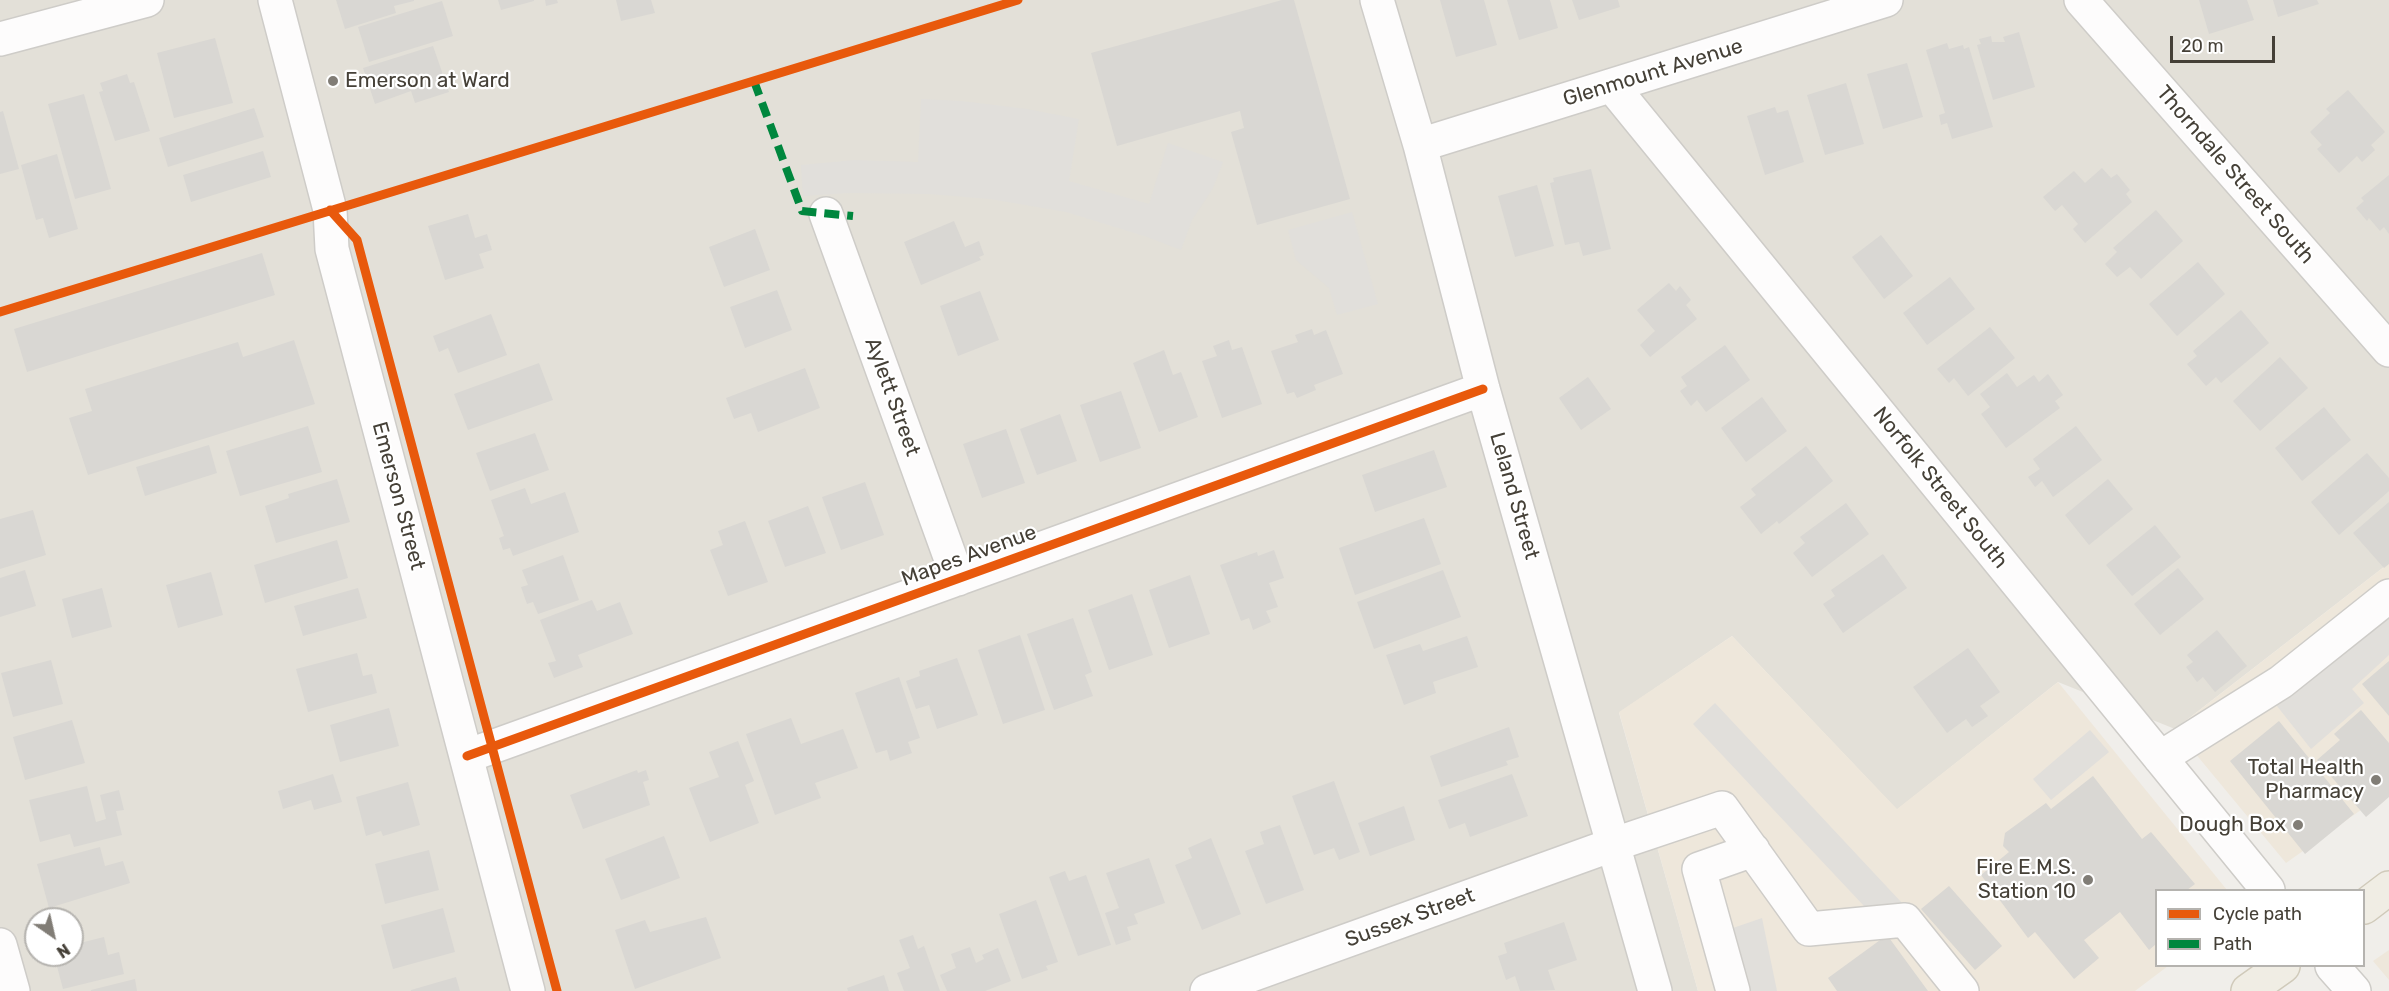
<!DOCTYPE html>
<html>
<head>
<meta charset="utf-8">
<style>
  body { margin:0 }
  #map { position:relative; width:2389px; height:991px; overflow:hidden; background:#f0eeea; font-family:Rubik,sans-serif }
  canvas { display:block }
  .legend { position:absolute; left:2155px; top:889px; width:210px; height:78px; box-sizing:border-box; background:#fff; border:2px solid #b5b3af; margin:0; padding:8px 10px; list-style:none; font-size:18px; color:#454037 }
  .legend li { display:flex; align-items:center; gap:12px; height:30px }
  .legend b { width:30px; border:2px solid #b5b3af }
  .north { position:absolute; left:24px; top:907px; width:60px; height:60px; box-sizing:border-box; background:#fff; border:2px solid #b5b3af; border-radius:50%; rotate:146deg; font-size:16px; font-weight:700; line-height:24px; text-align:center; color:#454037 }
  .north::after { content:''; display:block; margin:auto; width:21px; height:27px; background:#817d76; clip-path:polygon(50% 0,100% 100%,50% 72%,0 100%) }
  .scale { position:absolute; left:2170px; top:36px; width:105px; height:27px; box-sizing:border-box; border:3px solid #454037; border-top:0; padding-left:8px; font-size:18px; line-height:21px; white-space:nowrap; color:#454037; -webkit-text-stroke:4px #fff; paint-order:stroke }
</style>
</head>
<body>
<div id="map">
<canvas width="2389" height="991"></canvas>
<ul class="legend">
<li><b style="height:8px;background:#e8590c"></b>Cycle path</li>
<li><b style="height:8px;background:#00873e"></b>Path</li>
</ul>
<div class="north">N</div>
<div class="scale">20 m</div>
</div>
<script>
const c = document.querySelector('canvas').getContext('2d');
c.lineJoin = 'round';
function fill(path, color) { c.fillStyle = color; c.fill(path, 'evenodd'); }
const shape = rows => new Path2D(rows.map(r => 'M' + r).join(''));
function stroke(path, color, width, dash) { c.strokeStyle = color; c.lineWidth = width; c.lineCap = dash ? 'butt' : 'round'; c.setLineDash(dash || []); c.stroke(path); }
function label(font, color, halo, rows, align = 'center') {
  c.font = font + ' Rubik,sans-serif'; c.lineWidth = 4.5; c.setLineDash([]); c.textBaseline = 'middle'; c.strokeStyle = halo; c.fillStyle = color; for (const [text, x, y, turn = 0] of rows) {
    c.save(); c.translate(x, y); c.rotate((+turn || 0) * Math.PI / 180); c.textAlign = isNaN(turn) ? turn : align; if (halo) c.strokeText(text, 0, 0); c.fillText(text, 0, 0); c.restore();
  }
}
const residential = shape([
  [0,0,2389,0,2389,563,2175,729,2058,682,1897,810,1732,636,1619,713,1698,991,0,991],
  [36,919,72,919,72,955,36,955]
]);
const commercial = shape([
  [2389,563,2389,790,2286,863,2175,729],
  [1732,636,1897,809,2058,682,2227,890,2156,890,2156,966,2168,966,2135,991,1698,991,1619,712],
  [2389,950,2389,980,2373,961]
]);
const parking = shape([
  [921,99,962,101,1027,109,1079,119,1069,181,1149,204,1168,143,1223,162,1213,188,1192,220,1181,250,1144,236,1066,212,990,199,928,194,850,193,803,196,801,165,855,160,918,162],
  [1352,212,1378,304,1337,315,1329,288,1296,260,1288,230],
  [2389,589,2389,655,2352,689,2364,703,2311,749,2262,687],
  [1715,703,1902,903,1880,923,1693,724],
  [2090,730,2109,752,2051,800,2033,779],
  [1762,918,1777,991,1749,991,1733,928]
]);
const building = shape([
  [336,0,414,0,414,1,394,6,396,13,345,29],
  [498,0,534,0,534,1,501,10],
  [545,0,557,0,558,3,546,6],
  [616,0,651,0,655,13,621,21],
  [1282,0,1294,0,1350,199,1257,225,1231,132,1244,128,1240,111,1117,146,1091,53],
  [1440,0,1484,0,1497,45,1456,57],
  [1507,0,1550,0,1558,28,1519,40],
  [1572,0,1618,0,1620,7,1579,20],
  [2199,0,2247,0,2254,20,2209,34],
  [2273,0,2317,0,2319,4,2278,17],
  [442,1,453,36,369,62,358,27],
  [2019,32,2035,87,1993,100,1977,45,1981,44,1979,39,1991,36,1992,42,2005,42,2003,37],
  [215,38,233,103,174,118,157,53],
  [1947,43,1949,49,1963,45,1964,49,1969,47,1993,127,1952,139,1947,123,1941,125,1939,115,1945,113,1926,50],
  [433,46,449,92,415,103,411,91,375,104,363,68],
  [1907,63,1923,117,1883,129,1867,74],
  [127,74,130,83,134,82,150,131,115,141,99,92,103,91,100,83],
  [1846,83,1864,144,1825,155,1807,95],
  [2348,90,2385,132,2371,145,2375,150,2362,162,2357,156,2339,173,2317,149,2322,145,2310,132,2330,113,2326,109],
  [84,94,111,189,75,199,48,104],
  [1775,107,1777,113,1788,110,1804,162,1765,175,1747,116],
  [254,108,264,137,168,167,159,138],
  [3,111,19,169,0,174,0,112],
  [263,151,271,177,191,202,183,175],
  [57,154,78,229,49,238,43,218,36,220,21,165],
  [2102,168,2111,178,2117,174,2130,190,2126,194,2132,202,2085,243,2073,229,2078,224,2062,205,2055,211,2043,197,2074,171,2085,183],
  [1591,169,1611,249,1583,256,1579,242,1565,245,1550,183,1554,182,1553,178],
  [2389,175,2389,234,2384,227,2380,231,2369,218,2367,221,2356,208,2364,201,2361,198],
  [1537,185,1554,246,1515,257,1498,196],
  [2156,210,2183,241,2141,279,2130,267,2117,277,2105,264,2117,252,2113,248],
  [468,214,475,238,487,234,492,250,479,254,484,268,445,280,428,226],
  [954,221,965,247,979,241,984,255,979,257,981,260,921,285,904,242],
  [755,229,770,270,724,287,709,247],
  [1881,235,1913,276,1884,299,1852,257],
  [262,253,275,295,27,372,14,329],
  [2198,262,2225,294,2177,336,2149,304],
  [1950,277,1975,309,1927,345,1903,313],
  [1669,283,1676,291,1680,286,1691,300,1686,305,1697,319,1650,357,1640,345,1655,331,1637,310],
  [777,290,792,330,745,348,730,307],
  [980,291,999,340,958,356,940,306],
  [2241,310,2269,343,2221,383,2216,377,2206,386,2187,364,2197,356,2193,351],
  [491,314,507,355,458,373,448,348,439,352,433,336],
  [1990,327,2015,358,1968,396,1954,378,1949,383,1937,369],
  [1312,329,1314,335,1326,330,1343,374,1314,385,1316,390,1297,398,1294,392,1287,394,1271,351,1298,342,1295,335],
  [294,340,315,404,88,475,69,418,92,411,85,389,238,342,243,357],
  [1229,340,1232,350,1242,347,1262,404,1222,418,1202,361,1217,356,1213,346],
  [1725,345,1750,380,1706,412,1697,400,1691,406,1680,391,1687,386,1681,377],
  [1164,350,1173,375,1181,372,1198,417,1159,432,1133,363],
  [2280,357,2308,388,2260,431,2233,401],
  [539,363,553,400,468,430,454,394],
  [805,368,820,408,758,432,751,413,734,419,726,398],
  [2007,373,2017,387,2034,375,2039,382,2048,374,2063,395,2055,401,2060,408,2006,448,1981,414,1990,407,1980,394],
  [1588,377,1611,409,1581,430,1559,398],
  [1121,391,1141,448,1100,462,1080,405],
  [1762,397,1787,431,1746,462,1721,428],
  [2324,407,2351,440,2302,481,2275,448],
  [1060,414,1077,461,1037,475,1020,429],
  [308,426,322,472,240,496,226,451],
  [2076,426,2102,460,2053,497,2042,481,2035,487,2028,477,2040,469,2033,459],
  [1006,429,1025,483,982,498,963,444],
  [535,433,549,470,490,491,476,453],
  [209,445,217,473,145,496,136,467],
  [1806,446,1833,481,1779,524,1777,521,1761,534,1740,507,1756,495,1751,489],
  [1434,450,1447,487,1375,512,1362,475],
  [2367,453,2389,478,2389,491,2339,535,2311,502],
  [337,479,350,522,276,543,265,506,289,498,288,494],
  [2108,479,2133,509,2089,545,2065,515],
  [865,482,884,535,841,550,822,497],
  [525,488,531,504,565,492,579,532,513,556,510,548,503,550,499,538,504,536,491,500],
  [2389,502,2389,564,2384,568,2353,533],
  [1846,503,1869,534,1812,577,1793,553,1805,543,1800,537],
  [808,506,826,553,785,567,768,521],
  [33,510,46,555,0,569,0,519],
  [1424,518,1441,564,1355,595,1339,548],
  [745,521,768,582,728,596,710,550,723,545,718,531],
  [2155,525,2181,557,2132,596,2106,565],
  [337,540,348,578,265,603,254,565],
  [1274,550,1284,578,1269,583,1278,607,1266,611,1271,622,1253,630,1249,618,1241,621,1220,565,1257,552,1258,556],
  [1883,554,1907,588,1843,633,1823,604,1835,596,1831,590],
  [563,555,579,600,538,614,533,602,527,604,521,587,528,585,522,570],
  [2178,568,2204,599,2160,635,2134,604],
  [25,570,36,606,0,617,0,578],
  [1443,570,1461,617,1374,649,1357,602],
  [211,572,223,615,178,628,166,585],
  [1190,575,1210,634,1169,648,1149,590],
  [102,588,112,627,72,638,62,599],
  [358,588,367,618,303,636,294,606],
  [1132,594,1153,655,1109,670,1088,610],
  [592,600,597,611,620,602,633,634,578,655,583,667,554,678,548,663,556,661,540,620],
  [1073,618,1092,672,1085,675,1093,696,1054,710,1027,634],
  [2217,630,2247,666,2215,692,2203,677,2197,682,2186,667,2193,662,2187,655],
  [1020,635,1045,710,1003,724,978,650],
  [1467,636,1478,667,1433,682,1436,693,1404,705,1386,655,1420,644,1423,651],
  [1968,648,2000,692,1980,706,1988,716,1972,727,1966,719,1947,733,1913,687],
  [357,653,363,676,372,674,377,693,308,712,296,669],
  [957,658,978,715,937,729,929,705,916,709,906,681,920,676,919,671],
  [51,660,63,704,13,717,1,673],
  [2389,661,2389,716,2362,684],
  [899,677,920,738,908,742,912,753,890,761,887,750,876,753,855,693],
  [389,708,399,746,340,762,330,725],
  [2361,710,2389,743,2389,797,2366,817,2317,760,2340,740,2334,734],
  [791,718,801,744,843,729,858,768,815,783,821,798,775,815,746,734],
  [72,720,85,763,25,780,13,737],
  [2279,721,2354,814,2305,854,2230,761],
  [1509,727,1519,757,1506,761,1508,765,1441,787,1430,756],
  [738,741,754,781,745,785,759,823,710,842,689,788,719,777,709,752],
  [637,770,638,773,646,770,649,780,643,782,650,805,583,829,570,795],
  [333,774,342,802,314,810,311,800,283,809,278,791],
  [1512,774,1528,816,1470,837,1465,823,1449,829,1438,800],
  [2093,776,2142,839,2151,832,2195,884,2187,890,2156,890,2156,944,2149,950,2120,912,2084,940,2099,958,2074,979,2035,932,2028,938,1981,875,2009,852,2003,846,2005,833,2046,803,2051,809],
  [1334,781,1360,852,1339,860,1334,848,1314,855,1292,796],
  [408,782,420,825,383,836,381,831,366,836,356,797],
  [87,786,96,822,106,819,100,795,119,790,124,810,116,811,122,835,74,847,70,834,40,842,29,800],
  [1404,806,1415,840,1370,856,1358,823],
  [1280,825,1304,890,1266,904,1245,851,1264,844,1260,832],
  [664,836,680,878,621,900,605,859],
  [1211,838,1241,914,1202,930,1175,865,1192,858,1188,848],
  [100,847,105,866,123,861,130,883,49,908,37,864],
  [429,850,439,890,385,904,375,864],
  [1149,858,1165,903,1134,914,1138,924,1127,927,1131,940,1116,945,1105,913,1119,908,1106,873],
  [1065,871,1069,881,1086,875,1111,945,1078,956,1049,877],
  [1949,886,2002,946,1975,970,1921,909],
  [1036,900,1058,962,1046,966,1048,970,1022,979,999,914],
  [443,908,455,952,393,969,381,925],
  [706,917,721,958,635,989,615,930,645,920,650,932],
  [1564,922,1577,960,1548,970,1555,990,1520,991,1515,976,1506,980,1498,956,1507,953,1504,943],
  [913,935,918,949,924,946,940,991,904,991,897,973,910,968,899,940],
  [1887,935,1928,991,1837,991,1828,978],
  [104,937,108,955,119,952,124,974,63,989,54,955,72,955,72,945],
  [970,947,976,963,984,959,982,955,998,948,1011,981,985,991,947,991,940,975,956,968,951,954],
  [884,975,889,991,848,991,847,988],
  [456,977,460,991,411,991,411,990],
  [135,979,137,991,91,991,91,990]
]);
const minor = shape([
  [275,0,330,210,332,249,528,991],
  [1377,0,1420,145,1483,389,1655,991],
  [2081,0,2389,350],
  [0,39,147,0],
  [1612,86,2268,890],
  [1420,145,1886,0],
  [826,214,958,579],
  [467,756,1483,389],
  [2160,758,2281,682,2389,596],
  [0,945,13,991],
  [2332,966,2354,991],
  [1207,991,1612,845,1722,808,1809,929,1905,920,1962,991],
  [1733,991,1699,869,1753,850]
]);
const major = shape([
  [2364,907,2389,888],
  [2248,991,2283,966]
]);
const quiet = shape([
  [754,81,802,211,853,216]
]);
const cycleway = shape([
  [330,210,357,240,557,991],
  [0,312,1018,0],
  [467,756,1483,389]
]);
const markers = [
  [333,81,6,"#817d76"],
  [2376,780,6,"#817d76"],
  [2298,825,6,"#817d76"],
  [2088,880,6,"#817d76"]
];
const streetNames = [
  ["Glenmount Avenue",1653,73,-17],
  ["Thorndale Street South",2235,175,49],
  ["Aylett Street",892,397,70],
  ["Norfolk Street South",1940,488,51],
  ["Emerson Street",398,496,75],
  ["Leland Street",1514,496,74],
  ["Mapes Avenue",969,556,-20],
  ["Sussex Street",1410,918,-20]
];
const poiNames = [
  ["Emerson at Ward",345,81,"left"],
  ["Total Health",2364,768],
  ["Pharmacy",2364,792],
  ["Dough Box",2286,825],
  ["Fire E.M.S.",2076,868],
  ["Station 10",2076,892]
];
fill(residential, '#e3e0d8');
fill(commercial, '#eee7db');
fill(parking, '#e1dfdb');
fill(building, '#d9d7d3');
stroke(minor, '#ceccc8', 36);
stroke(major, '#d0caba', 36);
stroke(minor, '#fdfcfc', 33);
stroke(major, '#f0ede4', 33);
stroke(quiet, '#00873e', 8, [15, 8]);
stroke(cycleway, '#e8590c', 9);
for (const [x, y, r, color] of markers) { const dot = new Path2D(); dot.arc(x, y, r, 0, 2 * Math.PI); c.fillStyle = color; c.fill(dot); stroke(dot, '#fff', 2); }
label('21px', '#454037', '#fff', streetNames);
label('21px', '#454037', '#fff', poiNames, 'right');
</script>
</body>
</html>
